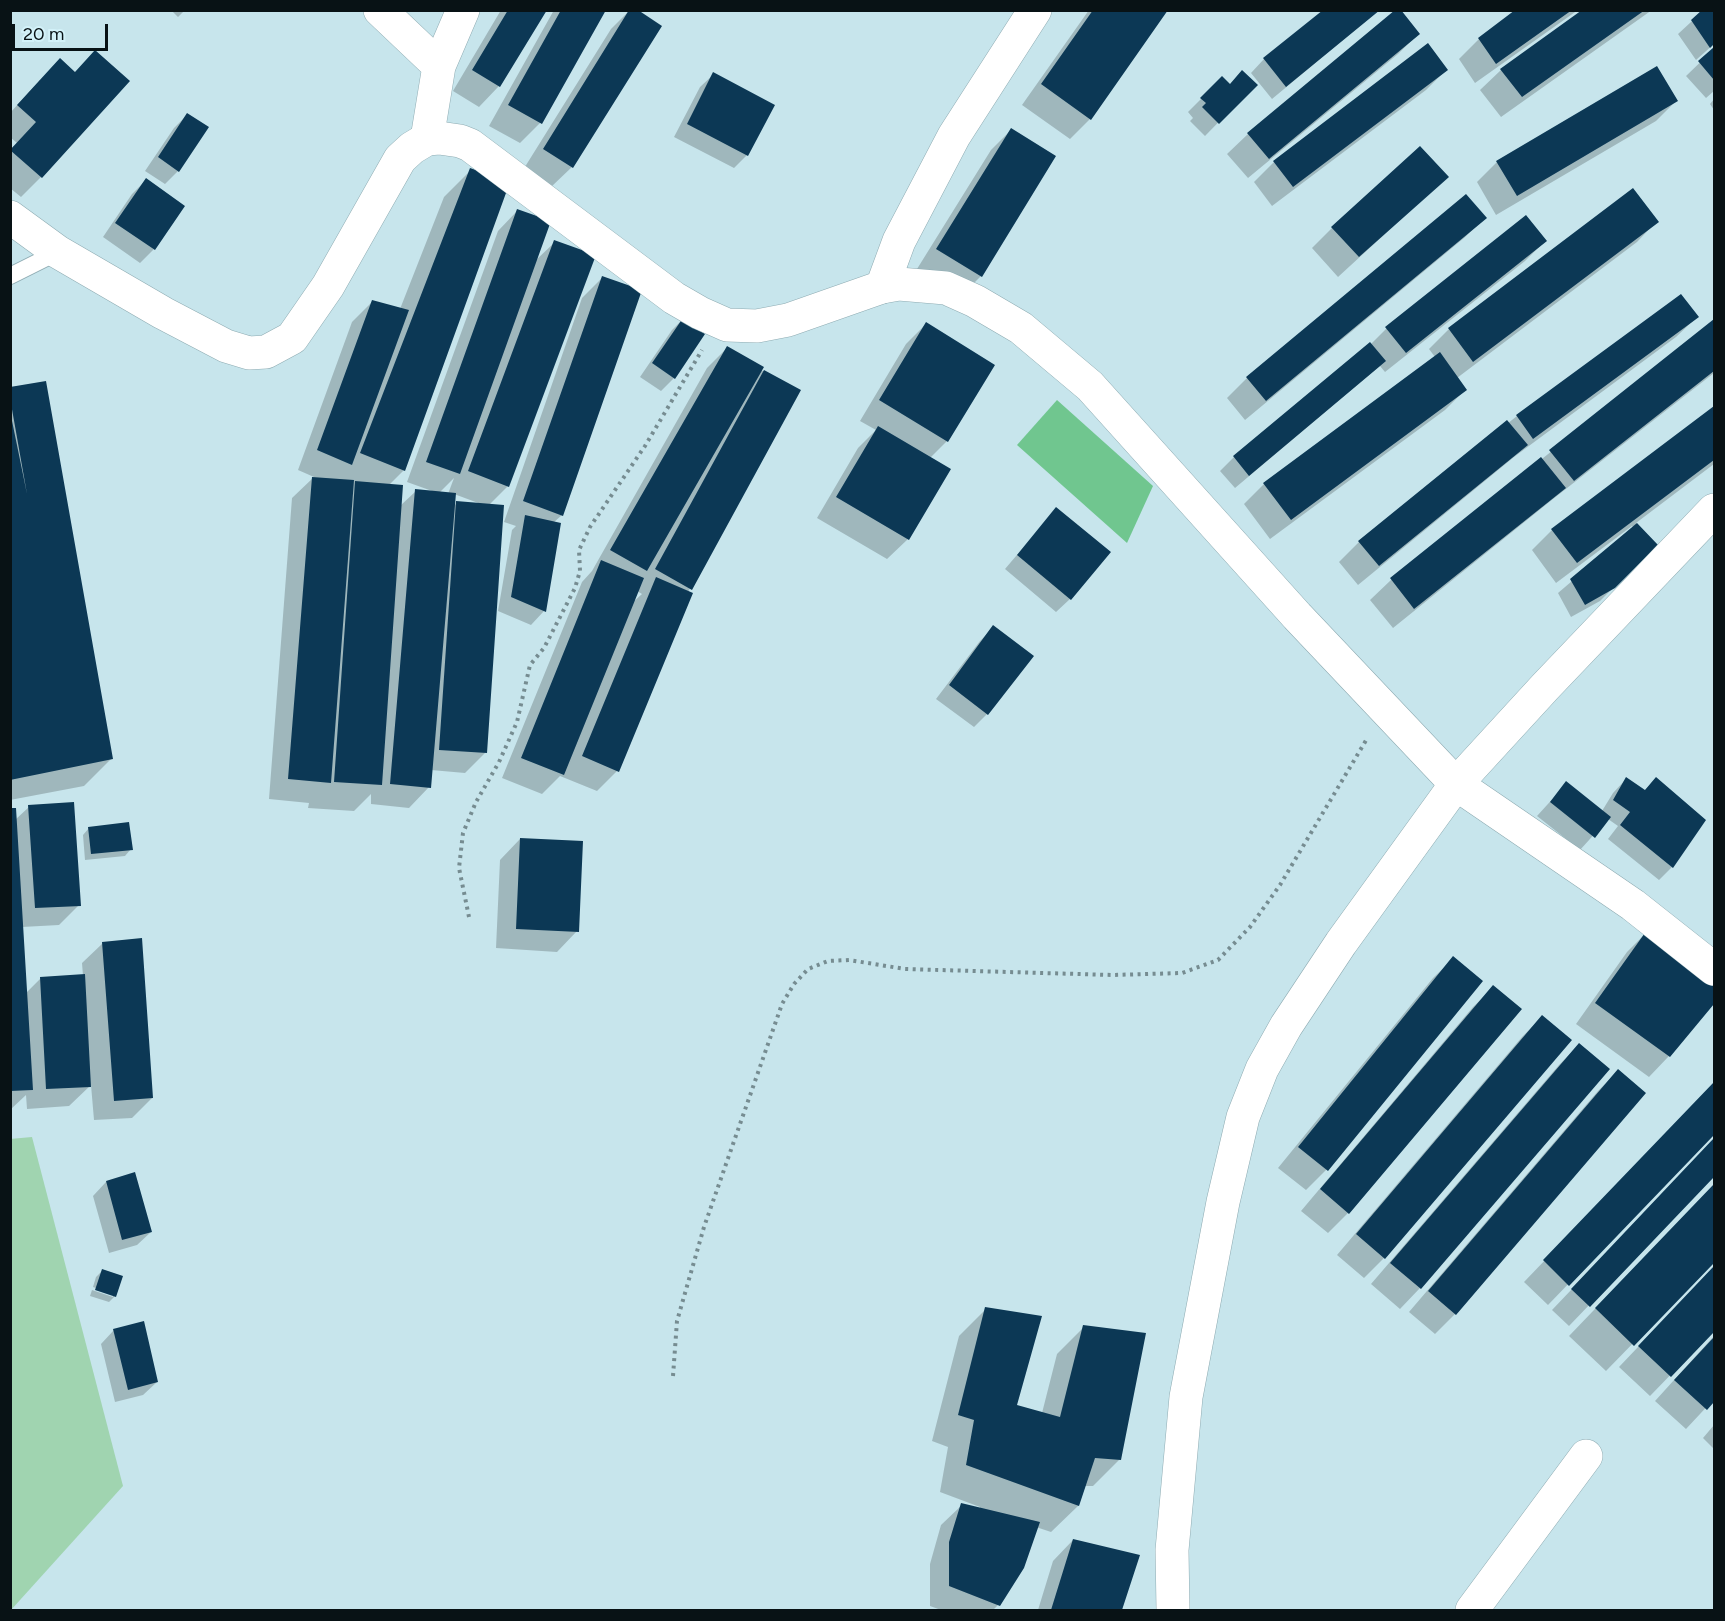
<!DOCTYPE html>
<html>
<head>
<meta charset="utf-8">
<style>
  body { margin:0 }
  #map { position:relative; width:1725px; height:1621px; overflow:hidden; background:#c7e5ec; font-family:Figtree,sans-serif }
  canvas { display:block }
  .frame { position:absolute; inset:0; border:12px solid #081215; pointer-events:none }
  .scale { position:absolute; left:12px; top:24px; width:96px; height:27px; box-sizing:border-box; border:3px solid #081215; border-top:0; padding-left:8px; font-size:18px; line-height:21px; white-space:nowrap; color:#081215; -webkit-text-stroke:4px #d3f2f9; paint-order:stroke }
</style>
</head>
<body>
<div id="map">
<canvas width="1725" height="1621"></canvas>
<div class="frame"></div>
<div class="scale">20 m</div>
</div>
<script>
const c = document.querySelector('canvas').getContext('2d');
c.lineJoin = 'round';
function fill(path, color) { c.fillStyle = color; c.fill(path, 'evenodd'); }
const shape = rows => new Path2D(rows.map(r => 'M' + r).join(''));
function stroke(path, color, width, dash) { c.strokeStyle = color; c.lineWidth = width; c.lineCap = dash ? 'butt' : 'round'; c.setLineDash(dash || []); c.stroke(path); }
const green = shape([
  [32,1137,123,1486,11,1610,10,1139]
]);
const forest = shape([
  [1057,400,1153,486,1127,543,1017,445]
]);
const shadow = shape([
  [171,10,185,10,178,17],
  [501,10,545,10,499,86,479,107,453,91],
  [554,10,604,10,540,123,520,143,489,126],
  [630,10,572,167,551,187,523,170,611,29],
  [1089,10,1167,10,1090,119,1070,139,1022,105],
  [1379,10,1272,99,1251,73,1264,59],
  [1397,10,1418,34,1398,54,1248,178,1227,154,1248,134],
  [1518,10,1578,10,1475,83,1459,59,1479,39],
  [1585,10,1652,10,1501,117,1480,90,1501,70],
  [1704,10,1714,10,1714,44,1696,60,1678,34],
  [1714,49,1714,91,1706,98,1686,76],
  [1446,70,1426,90,1272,206,1254,182,1274,162],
  [714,74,747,155,734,168,674,137,700,87],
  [1222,78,1229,85,1255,85,1205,136,1190,121,1193,118,1188,112],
  [40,80,41,177,21,197,10,188,10,150,17,143,10,137,10,113],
  [1714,99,1714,110,1710,104],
  [1676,101,1656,121,1496,215,1477,182,1497,162],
  [187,115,178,171,165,184,145,171,174,128],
  [1011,130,981,276,961,296,917,269,991,150],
  [471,170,404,470,389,485,400,506,416,491,432,491,407,482,498,231,518,210,535,261,555,242,508,486,489,505,485,753,465,773,431,770,429,787,409,808,371,804,371,794,354,811,308,808,309,803,269,799,292,498,314,477,298,470,352,322,372,302,400,309,444,197],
  [454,478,448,494,439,493],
  [454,494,481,504,457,503,453,507],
  [1447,177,1338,277,1312,248,1332,228],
  [146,180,183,206,154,249,140,263,103,237,132,194],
  [1526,217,1545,241,1525,261,1385,372,1380,366,1235,488,1220,471,1234,457,1370,345,1386,329],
  [1485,218,1464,238,1245,420,1227,398,1247,378],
  [1657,221,1637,242,1457,378,1465,390,1445,410,1270,539,1244,504,1264,484,1435,357,1429,349,1449,329],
  [602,278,562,515,553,523,560,525,544,611,531,625,498,611,512,530,516,526,504,522,582,298],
  [685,317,674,378,661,391,640,377,672,330],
  [1697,317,1676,337,1514,457,1358,585,1339,562,1359,542,1517,416],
  [1714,321,1714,373,1553,499,1393,628,1370,600,1391,580],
  [926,324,947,441,930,458,908,539,887,559,817,518,858,448,876,430,860,421,906,344],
  [728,347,761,370,799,390,688,592,617,771,597,791,560,776,542,794,502,778,582,582,592,571,707,368],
  [637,591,642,594,631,604],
  [10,389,111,759,84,786,10,800],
  [1714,408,1714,464,1636,523,1656,545,1600,601,1571,617,1558,593,1634,528,1632,526,1556,583,1532,550,1552,530],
  [1056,509,1070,599,1056,612,1005,569],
  [994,627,987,714,974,727,936,699,980,641],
  [1626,779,1644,791,1656,779,1672,867,1659,880,1608,839,1618,826,1608,819,1580,850,1537,816,1567,783,1602,811,1613,793],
  [29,807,79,905,59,925,22,927,26,993,41,978,83,976,82,963,103,943,152,1098,132,1118,94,1120,91,1085,69,1106,27,1109,26,1095,10,1110,10,809,15,820],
  [89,828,131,849,125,856,85,860,83,835],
  [520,839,577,931,557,952,496,948,500,860],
  [1647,932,1714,988,1714,1002,1669,1056,1649,1077,1576,1024,1627,952],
  [1454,958,1481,981,1326,1170,1306,1190,1278,1168,1433,978],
  [1494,987,1520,1009,1348,1213,1328,1233,1301,1211,1473,1007],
  [1542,1017,1384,1258,1364,1278,1337,1255,1522,1037],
  [1579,1045,1608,1069,1420,1288,1400,1309,1371,1284,1559,1065],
  [1618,1071,1455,1314,1435,1334,1409,1312,1598,1091],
  [1714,1084,1714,1133,1548,1305,1524,1282],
  [1714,1140,1714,1175,1569,1326,1552,1310],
  [134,1174,151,1232,137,1245,109,1253,93,1196,106,1182],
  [1714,1185,1714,1260,1606,1371,1569,1336],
  [1714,1267,1714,1330,1650,1396,1619,1367],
  [103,1270,115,1296,109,1302,90,1296,92,1290,113,1297,113,1294,93,1287,96,1277],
  [986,1309,1016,1406,1042,1413,1057,1354,1084,1327,1120,1459,1093,1486,1084,1486,1078,1506,1051,1532,1036,1527,998,1605,993,1610,941,1610,930,1606,930,1564,941,1525,962,1505,980,1509,980,1507,940,1492,948,1447,932,1441,959,1336],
  [114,1330,157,1382,143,1395,115,1402,101,1344],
  [1714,1336,1714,1399,1686,1429,1655,1401],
  [1714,1425,1714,1449,1703,1438],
  [1073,1540,1138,1556,1121,1610,1038,1610,1053,1561]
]);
const building = shape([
  [508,10,547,10,500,87,472,70],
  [561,10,606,10,542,124,508,105],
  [629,10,638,10,662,26,573,168,543,149],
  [1093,10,1168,10,1091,120,1041,84],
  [1323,10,1380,10,1286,87,1263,58],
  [1395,10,1401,10,1420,34,1269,159,1247,133],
  [1515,10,1572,10,1496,64,1478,38],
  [1582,10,1645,10,1522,97,1500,69],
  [1702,10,1714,10,1714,44,1710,48,1691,20],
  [1428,43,1448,70,1293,187,1273,161],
  [1714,47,1714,80,1698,61],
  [95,50,130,81,42,178,10,150,36,122,17,105,60,58,75,72],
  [1657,66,1678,101,1517,196,1496,161],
  [1242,70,1258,85,1219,124,1202,107,1206,103,1200,98,1222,76,1230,84],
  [713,72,775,105,748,156,687,124],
  [187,113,209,127,179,172,158,157],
  [1011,128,1056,156,982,277,936,249],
  [1420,146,1449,177,1359,257,1331,227],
  [470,168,510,182,405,471,360,453],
  [146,178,185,206,155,250,115,223],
  [1633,188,1659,222,1473,362,1448,328],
  [1466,194,1487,218,1266,401,1246,377],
  [517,209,551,221,460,474,426,462],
  [1526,215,1547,241,1406,353,1385,327],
  [554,240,596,255,509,487,468,471],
  [602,276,642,290,563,516,523,501],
  [1681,294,1699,317,1533,439,1516,415],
  [372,300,409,310,352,465,317,450],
  [685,315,690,324,705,334,675,379,652,363],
  [1714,319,1714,371,1574,481,1549,450],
  [926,322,995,365,948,442,879,400],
  [1370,342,1386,361,1249,476,1233,456],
  [727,346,764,367,647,571,610,550],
  [1440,352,1467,390,1291,520,1263,483],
  [764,370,801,390,692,590,655,569],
  [46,381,113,759,10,780,10,411,27,494,10,398,10,387],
  [1714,406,1714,460,1577,563,1551,529],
  [1507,420,1528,445,1379,566,1358,541],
  [878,426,951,469,909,540,836,497],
  [1541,457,1566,488,1414,609,1390,578],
  [312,477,354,480,331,783,288,779],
  [355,481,403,485,382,785,334,782],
  [415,489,456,493,431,788,390,784],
  [456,501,504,505,487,753,439,750],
  [1056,507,1111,552,1071,600,1017,555],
  [525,515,561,523,546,612,511,597],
  [1637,523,1658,545,1615,588,1585,605,1570,579],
  [601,560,644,578,564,775,521,758],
  [656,577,693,593,619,772,582,756],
  [993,625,1034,656,988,715,949,685],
  [1626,777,1645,790,1656,777,1706,820,1673,868,1620,825,1630,812,1613,800],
  [1566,781,1611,817,1595,838,1550,802],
  [74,802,81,906,35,908,28,805],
  [10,808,16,808,33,1090,10,1091],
  [129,822,133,850,91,854,88,827],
  [520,838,583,841,579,932,516,929],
  [1647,930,1714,986,1714,1004,1670,1057,1595,1003],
  [142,938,153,1098,114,1101,102,942],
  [1453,956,1483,981,1328,1171,1298,1147],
  [85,974,91,1087,46,1089,40,977],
  [1493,985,1522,1009,1349,1214,1320,1189],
  [1542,1015,1572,1040,1385,1259,1356,1234],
  [1579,1043,1610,1069,1421,1289,1390,1263],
  [1618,1069,1646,1093,1456,1315,1428,1291],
  [1714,1082,1714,1135,1569,1286,1543,1260],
  [1714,1138,1714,1177,1590,1307,1571,1289],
  [135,1172,152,1232,122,1240,106,1181],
  [1714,1184,1714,1263,1634,1346,1595,1308],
  [1714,1266,1714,1332,1671,1377,1638,1346],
  [102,1269,123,1276,116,1297,95,1290],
  [985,1307,1042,1316,1017,1405,1060,1417,1083,1325,1146,1333,1121,1460,1095,1458,1079,1506,966,1465,974,1420,958,1415],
  [144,1321,158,1382,128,1390,113,1329],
  [1714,1337,1714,1402,1707,1410,1674,1380],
  [961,1503,1040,1522,1024,1568,1000,1606,949,1586,949,1542],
  [1073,1539,1140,1555,1122,1610,1051,1610]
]);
const path = shape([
  [469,917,459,868,463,833,476,802,499,762,517,722,530,665,544,648,575,588,580,571,579,550,590,527,645,446,702,350],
  [673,1376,677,1321,704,1227,782,1004,794,984,808,969,828,961,849,960,905,969,1112,975,1182,973,1218,960,1250,927,1280,885,1368,737]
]);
const service = shape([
  [10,276,58,252]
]);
const minor = shape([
  [380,10,439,66],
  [427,139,439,66,463,10],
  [882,287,899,241,954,136,1035,10],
  [1173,1610,1172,1550,1186,1397,1223,1202,1243,1117,1262,1069,1286,1026,1341,943,1456,784,1545,687,1714,510],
  [1472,1610,1586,1456]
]);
const tertiary = shape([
  [10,217,58,252,163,313,226,346,249,353,266,352,292,338,328,286,400,159,412,148,427,139,439,138,460,141,470,145,674,298,700,313,727,325,757,326,788,320,882,287,899,284,946,288,975,301,1021,328,1090,386,1297,616,1456,784,1633,905,1714,969]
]);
fill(green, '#a0d4b0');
fill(forest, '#70c68f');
fill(shadow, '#0003');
fill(building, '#0c3855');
stroke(service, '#8eabb2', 18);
stroke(minor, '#8eabb2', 34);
stroke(tertiary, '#8eabb2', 34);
stroke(path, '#768c91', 4, [3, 4.5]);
stroke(service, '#fff', 16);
stroke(minor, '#fff', 33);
stroke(tertiary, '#fff', 33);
</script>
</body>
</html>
